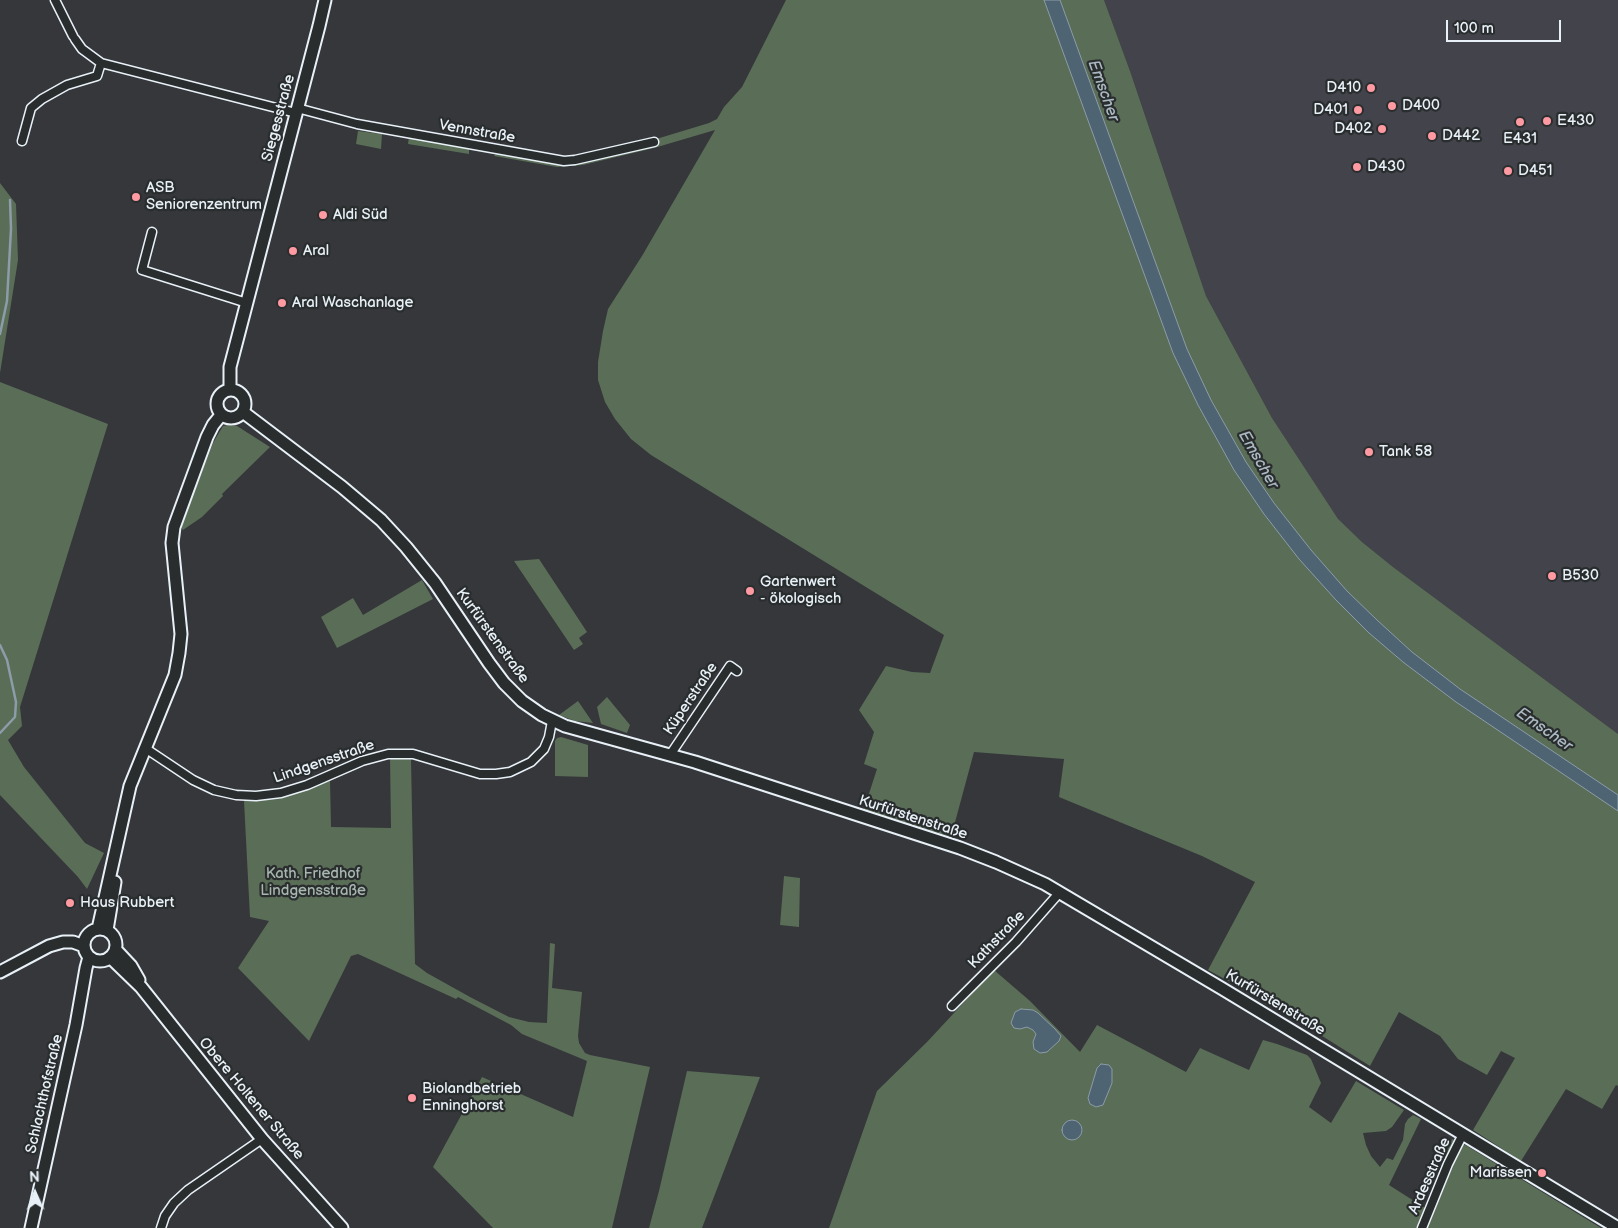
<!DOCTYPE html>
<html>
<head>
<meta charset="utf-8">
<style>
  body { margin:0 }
  #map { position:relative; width:1618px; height:1228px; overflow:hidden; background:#35373b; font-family:"Balsamiq Sans",sans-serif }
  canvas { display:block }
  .north { position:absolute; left:10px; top:1168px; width:50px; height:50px; -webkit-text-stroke:4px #2a2d2e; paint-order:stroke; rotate:358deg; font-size:14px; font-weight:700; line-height:20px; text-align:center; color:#e8f1f8 }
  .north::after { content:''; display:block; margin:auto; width:18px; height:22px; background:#e8f1f8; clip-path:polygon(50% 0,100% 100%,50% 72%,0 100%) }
  .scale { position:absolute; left:1446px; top:20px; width:115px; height:22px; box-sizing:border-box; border:2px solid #e8f1f8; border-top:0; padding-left:6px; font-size:15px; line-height:18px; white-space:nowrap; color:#e8f1f8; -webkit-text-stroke:4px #2a2d2e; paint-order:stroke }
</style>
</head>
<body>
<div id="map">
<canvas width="1618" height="1228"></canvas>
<div class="north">N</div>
<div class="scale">100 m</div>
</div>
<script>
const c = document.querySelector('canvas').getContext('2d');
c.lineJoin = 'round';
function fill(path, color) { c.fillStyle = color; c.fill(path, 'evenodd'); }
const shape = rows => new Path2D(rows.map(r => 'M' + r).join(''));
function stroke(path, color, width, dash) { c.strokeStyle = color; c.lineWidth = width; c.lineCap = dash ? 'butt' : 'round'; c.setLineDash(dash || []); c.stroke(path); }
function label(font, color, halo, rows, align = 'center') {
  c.font = font + ' "Balsamiq Sans",sans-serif'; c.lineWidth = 4.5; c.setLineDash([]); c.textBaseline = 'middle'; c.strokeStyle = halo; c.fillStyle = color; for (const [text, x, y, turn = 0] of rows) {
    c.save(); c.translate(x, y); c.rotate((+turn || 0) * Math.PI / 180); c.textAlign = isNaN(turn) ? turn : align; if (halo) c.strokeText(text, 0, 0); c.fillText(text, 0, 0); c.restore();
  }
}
const built = shape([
  [1104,0,1618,0,1618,734,1393,567,1362,542,1338,520,1272,418,1206,296,1130,71]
]);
const green = shape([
  [786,0,1104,0,1130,71,1206,296,1272,418,1338,519,1362,542,1393,567,1618,734,1618,1086,1616,1085,1602,1109,1566,1089,1521,1161,1473,1130,1515,1058,1501,1051,1487,1075,1458,1059,1440,1036,1399,1012,1370,1066,1268,1002,1208,970,1255,882,1202,856,1059,797,1064,759,974,752,951,837,864,809,877,769,864,764,874,732,859,710,886,666,912,672,930,673,944,635,651,455,631,439,615,419,605,402,598,380,598,362,603,331,608,309,642,256,715,130,654,148,583,165,557,167,494,156,498,151,564,162,653,140,709,123,717,119,724,107,742,87],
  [358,131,382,134,381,149,356,144],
  [409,136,469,146,469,154,408,144],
  [0,183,16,204,18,260,0,373],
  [0,382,108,424,20,707,22,726,8,740,24,767,85,843,104,853,87,889,78,877,0,795],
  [229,425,237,426,270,447,222,494,223,496,202,517,183,530,181,527,213,443,223,426],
  [539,559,587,632,579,638,583,644,574,650,514,561],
  [422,580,433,599,337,648,321,617,353,598,363,615],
  [607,697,630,725,627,733,601,724,597,707],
  [578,701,593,723,575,721,559,715],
  [561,737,588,745,588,777,555,776,555,741,557,738],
  [390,757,402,757,411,759,415,964,427,973,470,997,509,1017,529,1022,547,1023,550,943,555,944,552,988,582,992,578,1036,579,1043,585,1053,590,1055,650,1067,612,1228,493,1228,433,1167,482,1077,573,1117,587,1061,522,1034,511,1025,458,997,456,999,358,954,351,956,309,1041,238,968,269,921,250,917,244,801,279,799,300,792,330,780,331,827,391,828],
  [784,876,800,878,799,927,780,925],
  [994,970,1030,1001,1080,1052,1097,1025,1186,1072,1200,1048,1249,1070,1263,1040,1277,1044,1307,1055,1311,1059,1321,1083,1309,1107,1331,1123,1356,1081,1404,1110,1392,1127,1386,1131,1363,1133,1366,1145,1371,1156,1380,1167,1387,1158,1393,1160,1403,1140,1405,1124,1408,1119,1413,1115,1421,1119,1389,1185,1425,1208,1452,1139,1467,1146,1601,1228,829,1228,877,1091,927,1042],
  [687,1071,760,1077,702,1228,649,1228,659,1191]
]);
const water = shape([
  [1044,0,1060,0,1187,349,1211,400,1246,462,1274,503,1311,550,1347,591,1377,620,1412,652,1460,689,1618,795,1618,811,1456,702,1403,662,1369,633,1336,600,1299,559,1264,514,1234,470,1198,405,1173,353,1044,0],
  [1021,1009,1033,1010,1038,1013,1055,1029,1061,1036,1059,1041,1047,1052,1040,1053,1034,1049,1033,1042,1036,1034,1033,1030,1027,1027,1020,1029,1014,1028,1011,1023,1015,1012,1021,1009],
  [1101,1064,1109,1065,1112,1069,1112,1083,1103,1105,1096,1107,1090,1104,1088,1098,1097,1068,1101,1064],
  '1062 1130a10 10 0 1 1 20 0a10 10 0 1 1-20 0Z'
]);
const stream = shape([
  [0,334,7,301,11,229,10,200],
  [0,645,7,660,16,702,15,717,0,733]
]);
const street = shape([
  [55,0,73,36],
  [75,39,82,49,101,63,296,113],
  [297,108,357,124,564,161,575,160,654,142],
  [22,141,31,108,42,99,67,85,97,76,101,63],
  [152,232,142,270,247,303],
  [145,748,193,780,214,790,236,795,256,796,281,793,307,785,362,761,388,754,413,754,480,774,496,774,510,772,531,762,544,749,549,737,552,721],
  [670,755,730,666,737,671],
  [952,1006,1016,942,1060,892],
  [161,1228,165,1216,174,1203,188,1190,262,1139],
  [1422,1228,1448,1164,1463,1134]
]);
const secondary = shape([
  '217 404a14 14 0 1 1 28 0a14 14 0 1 1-28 0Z',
  [230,390,230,367,319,26,325,0],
  [243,412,342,487,381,520,406,547,435,583,489,663,504,683,522,701,542,715,565,726,695,762,960,848,996,862,1045,884,1221,988,1618,1228],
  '84 945a16 16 0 1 1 32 0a16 16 0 1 1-32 0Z',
  [98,929,130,786,175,675,179,653,181,634,172,543,174,527,207,437,213,425,221,415],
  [107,930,115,882],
  [116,950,131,966,139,980],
  [110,957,141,987,262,1139,342,1228],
  [0,972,49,946,63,942,73,942,84,946],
  [31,1228,76,1025,86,968,89,957]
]);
const markers = [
  [1371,88,5,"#ff9aa2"],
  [1392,106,5,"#ff9aa2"],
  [1358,110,5,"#ff9aa2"],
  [1547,121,5,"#ff9aa2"],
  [1520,122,5,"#ff9aa2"],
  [1382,129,5,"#ff9aa2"],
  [1432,136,5,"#ff9aa2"],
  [1357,167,5,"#ff9aa2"],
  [1508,171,5,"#ff9aa2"],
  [136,197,5,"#ff9aa2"],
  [323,215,5,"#ff9aa2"],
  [293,251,5,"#ff9aa2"],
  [282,303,5,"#ff9aa2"],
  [1369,452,5,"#ff9aa2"],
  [1552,576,5,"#ff9aa2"],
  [750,591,5,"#ff9aa2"],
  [70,903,5,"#ff9aa2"],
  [412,1098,5,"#ff9aa2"],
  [1542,1173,5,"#ff9aa2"]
];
const poiNames = [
  ["D410",1361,88,"right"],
  ["D400",1402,106],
  ["D401",1348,110,"right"],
  ["E430",1557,121],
  ["D402",1372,129,"right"],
  ["D442",1442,136],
  ["E431",1520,139,"center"],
  ["D430",1367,167],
  ["D451",1518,171],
  ["ASB",146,188],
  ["Seniorenzentrum",146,205],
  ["Aldi Süd",333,215],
  ["Aral",303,251],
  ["Aral Waschanlage",292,303],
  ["Tank 58",1379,452],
  ["B530",1562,576],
  ["Gartenwert",760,582],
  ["- ökologisch",760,599],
  ["Haus Rubbert",80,903],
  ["Biolandbetrieb",422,1089],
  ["Enninghorst",422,1106],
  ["Marissen",1532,1173,"right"]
];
const streetNames = [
  ["Siegesstraße",279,118,-75],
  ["Vennstraße",477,132,10],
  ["Kurfürstenstraße",492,636,54],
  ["Küperstraße",691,699,-56],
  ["Lindgensstraße",324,762,-19],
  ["Kurfürstenstraße",913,818,18],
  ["Kathstraße",997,940,-46],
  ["Kurfürstenstraße",1275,1003,31],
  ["Schlachthofstraße",45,1094,-77],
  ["Obere Holtener Straße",251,1099,50],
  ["Ardesstraße",1430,1176,-66]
];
const parkNames = [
  ["Kath. Friedhof",313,874],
  ["Lindgensstraße",313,891]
];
const waterNames = [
  ["Emscher",1103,91,70],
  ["Emscher",1258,460,60],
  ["Emscher",1544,730,35]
];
fill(built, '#43434b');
fill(green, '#5a6d57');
fill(water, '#4e6472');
stroke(water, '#8c9ca8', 1);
stroke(stream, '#8c9ca8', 2.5);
stroke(street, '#e8f1f8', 11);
stroke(secondary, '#e8f1f8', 15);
stroke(street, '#2a2d2e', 8);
stroke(secondary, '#2a2d2e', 11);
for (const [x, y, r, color] of markers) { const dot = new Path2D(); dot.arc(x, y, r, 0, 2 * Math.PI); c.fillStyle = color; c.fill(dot); stroke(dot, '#2a2d2e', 2); }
label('15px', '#e8f1f8', '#2a2d2e', poiNames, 'left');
label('15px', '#e8f1f8', '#2a2d2e', streetNames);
label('15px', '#a8b6b0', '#2a2d2e', parkNames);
label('italic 16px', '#aab9c2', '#2a2d2e', waterNames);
</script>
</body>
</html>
